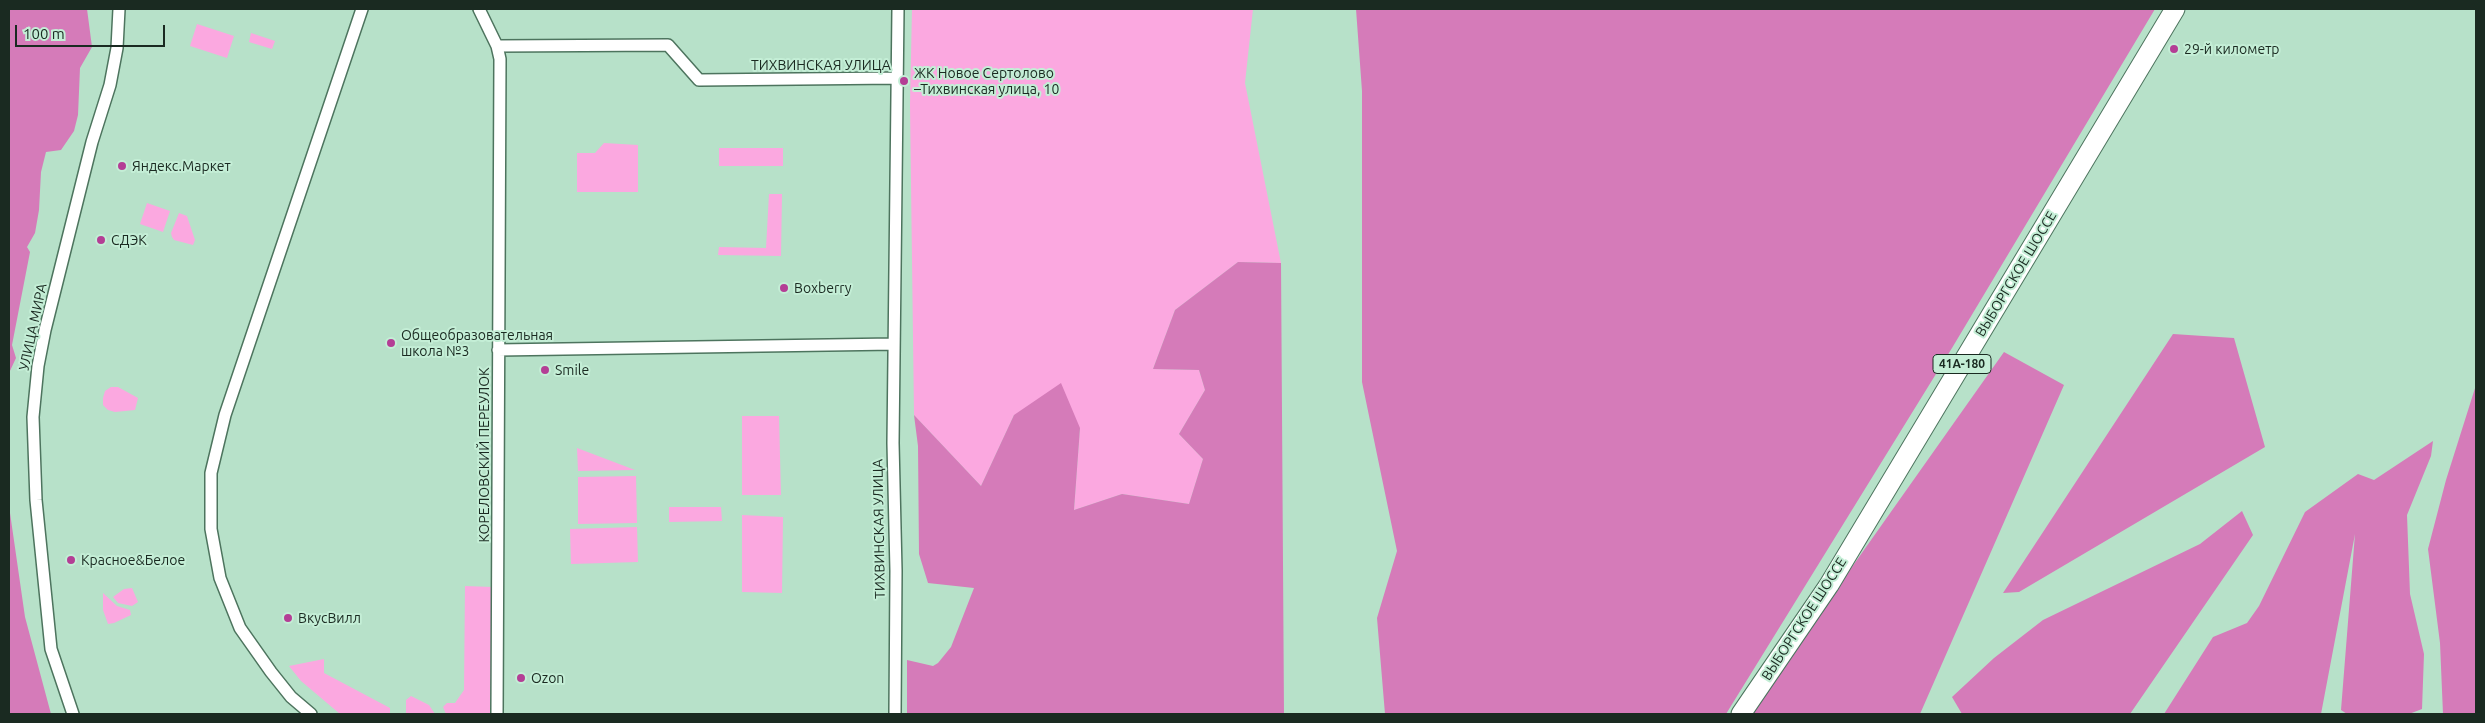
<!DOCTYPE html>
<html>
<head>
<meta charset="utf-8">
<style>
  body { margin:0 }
  #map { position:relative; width:2485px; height:723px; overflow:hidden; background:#b7e1c9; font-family:Ubuntu,sans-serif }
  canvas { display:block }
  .frame { position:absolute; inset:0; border:10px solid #1a2a21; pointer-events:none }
  .scale { position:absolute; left:15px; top:25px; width:150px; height:22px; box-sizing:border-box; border:2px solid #1a2a21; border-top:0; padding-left:6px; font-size:15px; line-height:18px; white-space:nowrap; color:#1a2a21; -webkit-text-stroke:4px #c4eed6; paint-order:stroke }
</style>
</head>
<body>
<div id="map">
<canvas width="2485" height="723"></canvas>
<div class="frame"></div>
<div class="scale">100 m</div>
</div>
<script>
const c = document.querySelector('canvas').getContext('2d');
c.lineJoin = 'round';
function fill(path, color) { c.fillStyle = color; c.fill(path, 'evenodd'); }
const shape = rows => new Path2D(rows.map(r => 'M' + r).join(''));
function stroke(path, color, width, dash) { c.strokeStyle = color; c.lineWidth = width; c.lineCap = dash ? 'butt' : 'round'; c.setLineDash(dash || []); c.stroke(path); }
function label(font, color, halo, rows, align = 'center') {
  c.font = font + ' Ubuntu,sans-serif'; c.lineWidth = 4; c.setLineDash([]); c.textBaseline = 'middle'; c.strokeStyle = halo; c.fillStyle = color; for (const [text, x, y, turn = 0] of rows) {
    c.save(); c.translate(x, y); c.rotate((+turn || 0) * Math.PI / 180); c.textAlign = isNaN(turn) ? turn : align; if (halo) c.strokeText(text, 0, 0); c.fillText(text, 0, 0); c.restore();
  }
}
const green = shape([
  [912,9,1253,9,1245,83,1281,263,1238,262,1175,310,1153,369,1199,370,1205,390,1179,434,1203,459,1189,504,1122,494,1074,510,1080,428,1014,415,981,486,914,415,910,105],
  [197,24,234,36,227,58,190,46],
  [251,33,275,41,272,49,249,42],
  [604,143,638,145,638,192,577,192,577,153,595,153],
  [719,148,783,148,783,166,719,166],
  [769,194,782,194,781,256,718,255,719,247,766,248],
  [147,203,170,211,163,232,140,224],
  [179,213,187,216,195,240,193,245,174,240,172,237,171,233],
  [111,387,118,387,138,398,135,410,115,412,108,410,103,405,103,398,105,391],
  [742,416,779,416,781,495,742,495],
  [577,448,635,470,578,471],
  [636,476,637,523,578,524,578,477],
  [669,507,721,507,722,521,669,522],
  [742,515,783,517,782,593,742,592],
  [637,527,638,562,571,564,570,529],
  [465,586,493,587,490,714,446,714,443,707,447,703,455,703,464,690],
  [132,588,138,602,132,606,118,603,113,597,124,589],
  [103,593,117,606,130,610,131,615,114,623,108,624,103,610],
  [324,659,324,673,390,708,390,714,340,714,301,681,289,666],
  [411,696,429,705,435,714,406,714,406,700]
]);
const forest = shape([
  [9,9,87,9,92,47,80,68,78,115,74,131,61,150,46,152,41,172,39,210,35,233,27,247,30,252,12,345,16,358,9,373],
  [1356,9,2155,9,1952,348,1726,714,1385,714,1377,618,1397,551,1362,382,1362,91],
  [1238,262,1281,263,1284,714,907,714,907,660,933,666,938,663,951,647,974,588,928,583,919,554,918,446,914,415,981,486,1014,415,1061,383,1080,428,1074,510,1122,494,1189,504,1203,459,1179,434,1205,390,1199,370,1153,369,1175,310],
  [2173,334,2234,338,2265,447,2019,592,2003,593],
  [2004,352,2064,385,1920,714,1748,714],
  [2476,385,2476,714,2443,714,2440,643,2428,549,2446,480],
  [2433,441,2431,456,2407,515,2410,594,2424,654,2422,709,2409,714,2347,714,2341,710,2355,534,2321,714,2164,714,2213,637,2247,623,2259,606,2305,512,2358,474,2374,480],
  [9,506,25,617,51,714,9,714],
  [2242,511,2253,535,2130,714,1962,714,1952,697,1994,658,2043,620,2200,544]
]);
const minor = shape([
  [479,9,497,46,500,59,497,714],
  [497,46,668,45,699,80,897,78],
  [498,350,894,344],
  [73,714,51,649,36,500,33,417,38,366,45,330,92,142,110,85,117,48,119,9],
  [311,714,291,697,271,672,240,628,220,578,211,529,211,473,225,415,362,9],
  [895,714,896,571,893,443,898,9]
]);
const primary = shape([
  [1741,714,1829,585,2175,9]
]);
const markers = [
  [2174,49,5,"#b43e95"],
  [904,81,5,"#b43e95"],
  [122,166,5,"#b43e95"],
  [101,240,5,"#b43e95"],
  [784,288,5,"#b43e95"],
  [391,343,5,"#b43e95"],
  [545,370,5,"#b43e95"],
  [71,560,5,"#b43e95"],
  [288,618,5,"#b43e95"],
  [521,678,5,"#b43e95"]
];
const shields = [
  [1962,364,58]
];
const shieldNames = [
  ["41А-180",1962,364]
];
const poiNames = [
  ["29-й километр",2184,49],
  ["ЖК Новое Сертолово",914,73],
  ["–Тихвинская улица, 10",914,89],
  ["Яндекс.Маркет",132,166],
  ["СДЭК",111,240],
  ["Boxberry",794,288],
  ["Общеобразовательная",401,335],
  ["школа №3",401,351],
  ["Smile",555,370],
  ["Красное&Белое",81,560],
  ["ВкусВилл",298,618],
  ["Ozon",531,678]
];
const streetNames = [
  ["ТИХВИНСКАЯ УЛИЦА",821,65],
  ["ВЫБОРГСКОЕ ШОССЕ",2016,274,-59],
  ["УЛИЦА МИРА",33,327,-78],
  ["КОРЕЛОВСКИЙ ПЕРЕУЛОК",484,455,-90],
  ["ТИХВИНСКАЯ УЛИЦА",879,529,-91],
  ["ВЫБОРГСКОЕ ШОССЕ",1804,619,-57]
];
fill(green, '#fba8e0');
fill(forest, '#d57bb9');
stroke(minor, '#4d745e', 14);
stroke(primary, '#4d745e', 21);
stroke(minor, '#fff', 11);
stroke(primary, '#fff', 19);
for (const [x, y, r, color] of markers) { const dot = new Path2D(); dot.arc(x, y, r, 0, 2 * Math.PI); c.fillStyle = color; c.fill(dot); stroke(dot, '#c4eed6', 2); }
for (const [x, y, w] of shields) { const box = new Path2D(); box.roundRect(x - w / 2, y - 9.5, w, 19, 4); c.fillStyle = '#c4eed6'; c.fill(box); stroke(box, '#1a2a21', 1); }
label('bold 12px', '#1a2a21', null, shieldNames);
label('14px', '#1a2a21', '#c4eed6', poiNames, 'left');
label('14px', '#1a2a21', '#c4eed6', streetNames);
</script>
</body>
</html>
